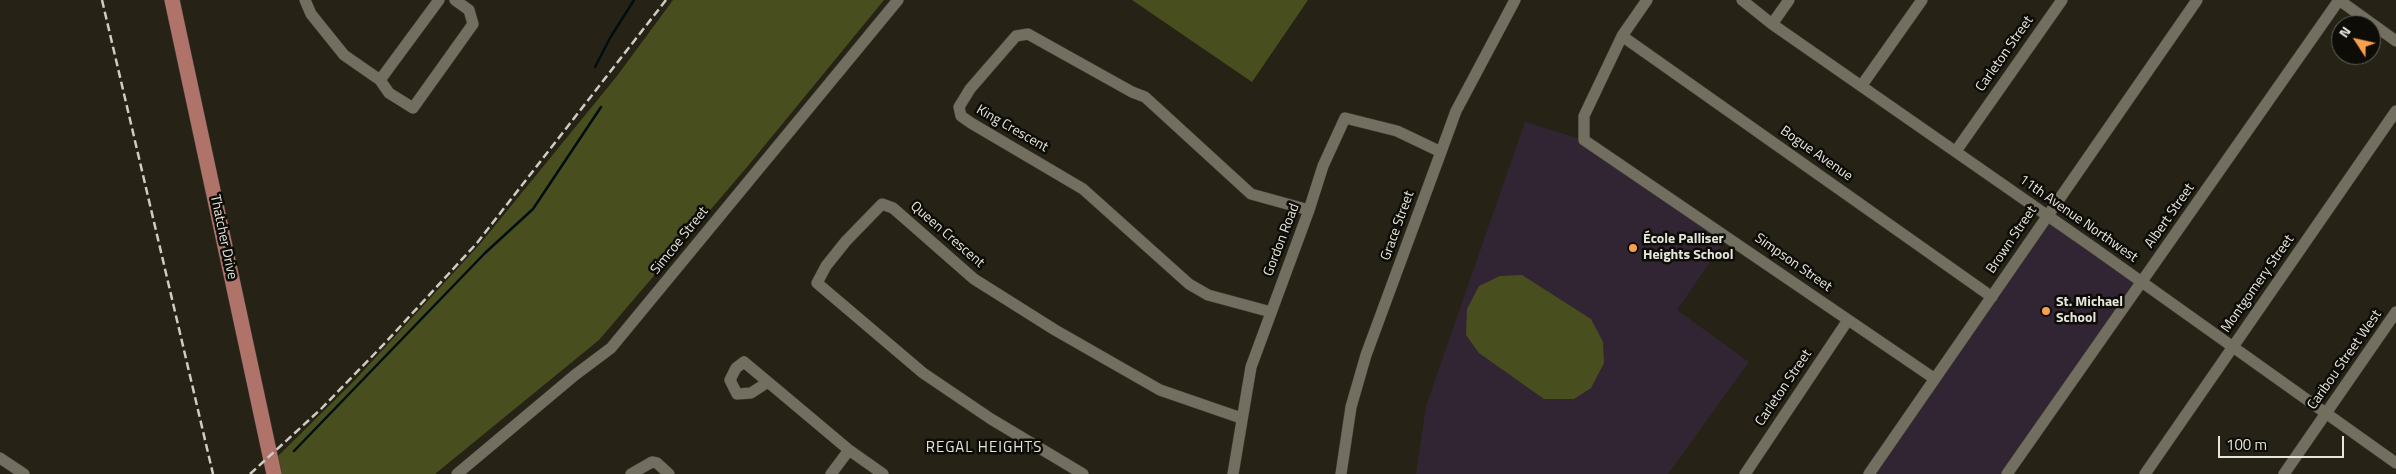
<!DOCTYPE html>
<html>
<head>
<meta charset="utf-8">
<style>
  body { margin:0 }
  #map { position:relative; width:2396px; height:474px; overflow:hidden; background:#262316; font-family:"Titillium Web",sans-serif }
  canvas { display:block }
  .north { position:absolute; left:2331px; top:15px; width:50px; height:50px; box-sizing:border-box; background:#0d0c07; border:1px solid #64635d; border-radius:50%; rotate:305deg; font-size:14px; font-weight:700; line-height:20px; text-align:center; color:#e7e6dd }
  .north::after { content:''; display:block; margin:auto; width:18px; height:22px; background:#f9a04d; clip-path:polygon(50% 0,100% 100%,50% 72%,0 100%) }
  .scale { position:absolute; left:2218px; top:436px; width:126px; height:22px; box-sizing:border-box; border:2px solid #e7e6dd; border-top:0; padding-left:6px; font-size:15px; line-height:18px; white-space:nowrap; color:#e7e6dd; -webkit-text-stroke:4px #0d0c07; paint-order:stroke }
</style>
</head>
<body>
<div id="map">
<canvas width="2396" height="474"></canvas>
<div class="north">N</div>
<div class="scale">100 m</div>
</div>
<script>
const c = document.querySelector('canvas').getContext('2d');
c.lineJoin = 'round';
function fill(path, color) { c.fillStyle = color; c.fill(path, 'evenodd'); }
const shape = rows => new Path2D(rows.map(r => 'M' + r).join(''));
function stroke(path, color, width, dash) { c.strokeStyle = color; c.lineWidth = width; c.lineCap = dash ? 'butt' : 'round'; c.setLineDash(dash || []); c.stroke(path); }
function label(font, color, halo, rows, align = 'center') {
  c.font = font + ' "Titillium Web",sans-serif'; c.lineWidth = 5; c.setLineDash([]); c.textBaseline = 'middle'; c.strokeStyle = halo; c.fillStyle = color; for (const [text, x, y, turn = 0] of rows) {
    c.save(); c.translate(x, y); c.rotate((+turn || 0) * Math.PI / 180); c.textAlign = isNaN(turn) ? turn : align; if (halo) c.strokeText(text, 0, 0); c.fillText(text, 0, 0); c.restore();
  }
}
const education = shape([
  [1525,122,1584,140,1728,236,1677,310,1749,362,1668,474,1416,474,1426,406],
  [2046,217,2142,283,2007,474,1869,474]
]);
const green = shape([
  [673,0,884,0,747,167,599,340,435,474,278,474,276,458,353,382,480,244,617,76],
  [1132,0,1308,0,1252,82],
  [1522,275,1591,319,1603,342,1604,363,1591,388,1574,399,1544,399,1479,353,1466,335,1467,309,1479,286,1500,276]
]);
const stream = shape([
  [595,67,610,38,634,0],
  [294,451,485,253,533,209,601,107]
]);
const minor = shape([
  [305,0,311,14,344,55,380,80,439,0],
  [1647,0,1622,36,1584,116,1584,140,1935,379],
  [1742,0,1772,24,2094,248,2396,463],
  [2339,0,2396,41],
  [1772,24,1789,0],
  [1622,36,1992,297],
  [380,80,389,93,413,108,473,24,469,10,455,0],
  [1862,85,1922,0],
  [1956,151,2062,0],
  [1271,312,1208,295,1189,284,1083,189,971,123,961,116,959,107,970,89,1016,36,1028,34,1132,92,1145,97,1251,194,1309,210],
  [768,382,744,362,736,368,730,380,737,394,751,393,768,382,849,450],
  [0,458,24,474],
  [457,474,575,375,611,348,898,0],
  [631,474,652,462,657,463,669,474],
  [831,474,849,450,883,474],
  [1083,474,991,419,923,373,817,283,826,266,846,241,882,204,893,208,974,279,1055,330,1160,390,1241,418],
  [1233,474,1251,367,1309,210,1323,166,1345,118,1397,131,1441,152],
  [1341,474,1351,407,1366,355,1441,152,1456,111,1515,0],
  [1745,474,1848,320],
  [1869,474,2197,0],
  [2007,474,2339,0],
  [2145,474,2396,111],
  [2284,474,2396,312]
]);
const major = shape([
  [172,0,274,474]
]);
const rail = shape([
  [102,0,213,474],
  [250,474,321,409,385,343,477,243,666,0]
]);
const markers = [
  [1633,248,5,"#f9a04d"],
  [2046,311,5,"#f9a04d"]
];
const streetNames = [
  ["Carleton Street",2005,54,-55],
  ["King Crescent",1012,129,30],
  ["Bogue Avenue",1816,154,35],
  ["Albert Street",2170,216,-55],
  ["11th Avenue Northwest",2078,219,35],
  ["Grace Street",1398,226,-70],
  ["Queen Crescent",947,235,41],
  ["Thatcher Drive",223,237,78],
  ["Gordon Road",1282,240,-69],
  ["Brown Street",2012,240,-56],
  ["Simcoe Street",680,241,-51],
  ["Simpson Street",1793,263,35],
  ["Montgomery Street",2258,284,-55],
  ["Caribou Street West",2345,360,-55],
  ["Carleton Street",1784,388,-56]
];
const poiNames = [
  ["École Palliser",1643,240],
  ["Heights School",1643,256],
  ["St. Michael",2056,303],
  ["School",2056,319]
];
const neighbourhoodNames = [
  ["REGAL HEIGHTS",984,448]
];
fill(education, '#312533');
fill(green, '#494e1e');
stroke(stream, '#020d10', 2.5);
stroke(minor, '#3f3d33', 12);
stroke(major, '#3f3d33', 16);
stroke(minor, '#726f60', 11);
stroke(major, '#b0736a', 15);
stroke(rail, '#ceccc3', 2.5, [8, 4]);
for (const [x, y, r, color] of markers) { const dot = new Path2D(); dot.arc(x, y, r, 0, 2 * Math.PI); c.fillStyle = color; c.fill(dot); stroke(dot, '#0d0c07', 2); }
label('14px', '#e7e6dd', '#0d0c07', streetNames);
label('bold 14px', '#e7e6dd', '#0d0c07', poiNames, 'left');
c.letterSpacing = '1px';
label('15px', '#e7e6dd', '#0d0c07', neighbourhoodNames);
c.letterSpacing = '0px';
</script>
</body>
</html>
